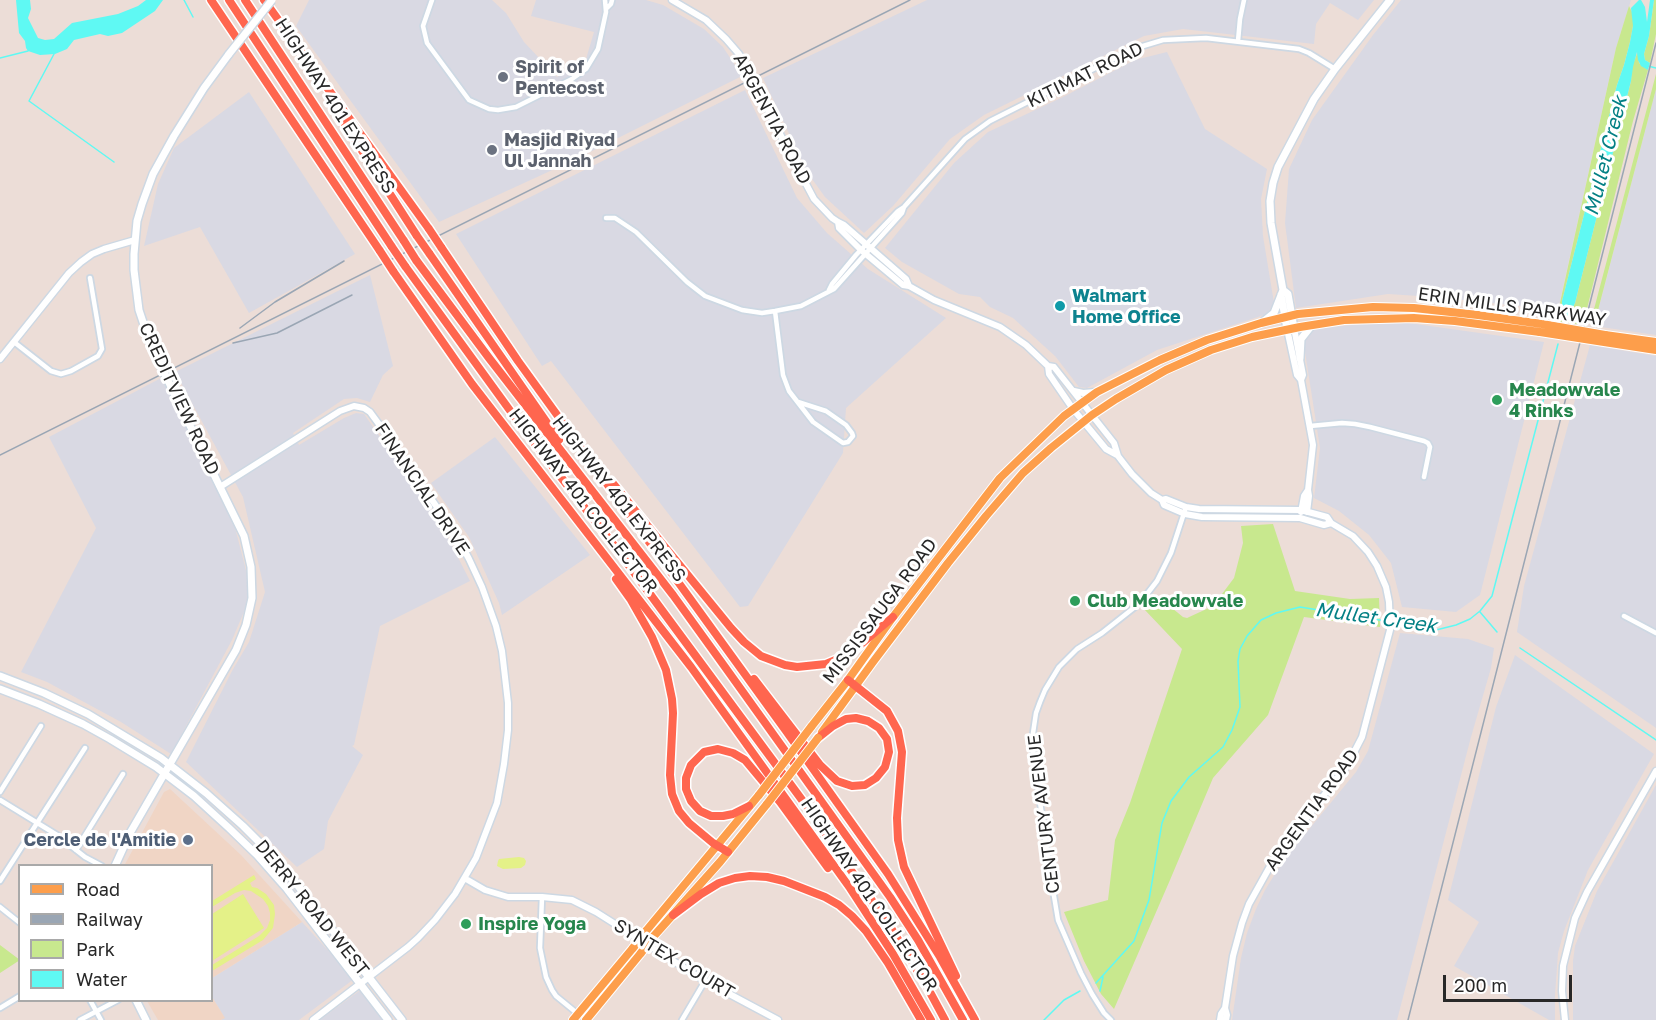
<!DOCTYPE html>
<html>
<head>
<meta charset="utf-8">
<style>
  body { margin:0 }
  #map { position:relative; width:1656px; height:1020px; overflow:hidden; background:#ecddd7; font-family:"Golos Text",sans-serif }
  canvas { display:block }
  .legend { position:absolute; left:18px; top:864px; width:195px; height:138px; box-sizing:border-box; background:#fff; border:2px solid #a9a9a9; margin:0; padding:8px 10px; list-style:none; font-size:18px; color:#282828 }
  .legend li { display:flex; align-items:center; gap:12px; height:30px }
  .legend b { width:30px; border:2px solid #a9a9a9 }
  .scale { position:absolute; left:1443px; top:975px; width:129px; height:27px; box-sizing:border-box; border:3px solid #282828; border-top:0; padding-left:8px; font-size:18px; line-height:21px; white-space:nowrap; color:#282828; -webkit-text-stroke:4px #fff; paint-order:stroke }
</style>
</head>
<body>
<div id="map">
<canvas width="1656" height="1020"></canvas>
<ul class="legend">
<li><b style="height:8px;background:#fd9e4b"></b>Road</li>
<li><b style="height:8px;background:#9aa6b4"></b>Railway</li>
<li><b style="height:16px;background:#c8e88e"></b>Park</li>
<li><b style="height:16px;background:#5ff9f3"></b>Water</li>
</ul>
<div class="scale">200 m</div>
</div>
<script>
const c = document.querySelector('canvas').getContext('2d');
c.lineJoin = 'round';
function fill(path, color) { c.fillStyle = color; c.fill(path, 'evenodd'); }
const shape = rows => new Path2D(rows.map(r => 'M' + r).join(''));
function stroke(path, color, width, dash) { c.strokeStyle = color; c.lineWidth = width; c.lineCap = dash ? 'butt' : 'round'; c.setLineDash(dash || []); c.stroke(path); }
function label(font, color, halo, rows, align = 'center') {
  c.font = font + ' "Golos Text",sans-serif'; c.lineWidth = 6; c.setLineDash([]); c.textBaseline = 'middle'; c.strokeStyle = halo; c.fillStyle = color; for (const [text, x, y, turn = 0] of rows) {
    c.save(); c.translate(x, y); c.rotate((+turn || 0) * Math.PI / 180); c.textAlign = isNaN(turn) ? turn : align; if (halo) c.strokeText(text, 0, 0); c.fillText(text, 0, 0); c.restore();
  }
}
const industrial = shape([
  [309,0,492,0,506,13,524,42,557,77,586,59,594,32,531,16,536,0,646,0,663,5,704,29,723,47,742,76,572,161,439,222,296,26],
  [927,0,1374,0,1358,20,1330,3,1316,24,1314,44,1183,29,1144,36,984,115,950,139,893,206,864,233,825,197,807,172,763,78],
  [1401,0,1631,0,1616,48,1558,310,1434,297,1388,294,1296,308,1285,223,1289,169,1312,120,1373,35],
  [1167,52,1205,129,1267,169,1261,199,1263,236,1274,303,1267,314,1157,350,1087,388,1079,387,1055,356,1013,318,990,307,980,297,959,294,902,262,885,248,954,163,988,132,1061,98,1135,60],
  [1656,89,1656,335,1594,326],
  [745,90,797,198,827,233,868,269,946,318,846,408,843,453,748,606,740,607,551,361,542,366,456,234],
  [249,92,355,254,249,313,200,227,144,246,158,184,174,148],
  [370,275,393,366,383,375,370,402,357,398,344,399,293,433,299,445,344,418,356,413,364,414,441,524,470,581,380,626,354,745,352,746,363,755,328,821,324,849,297,867,186,762,232,671,249,642,265,592,243,497,175,372],
  [1394,321,1544,342,1480,595,1456,612,1402,607,1391,563,1369,535,1339,511,1314,498,1320,448,1303,339,1311,329],
  [1590,345,1656,356,1656,728,1517,632,1524,586],
  [163,377,232,516,249,582,246,607,232,640,171,754,121,722,47,682,21,672,96,528,49,437],
  [495,437,590,555,502,615,499,603,469,537,431,483],
  [1400,633,1468,639,1494,648,1491,668,1471,737,1397,1020,1232,1020,1241,958,1247,933,1256,909,1265,890,1283,861,1356,772,1368,751],
  [1515,655,1654,754,1588,870,1564,931,1558,953,1555,995,1555,1020,1549,1020,1454,966,1479,922,1448,900,1496,707],
  [1656,785,1656,1020,1573,1020,1573,961,1575,946,1597,891],
  [302,922,354,979,299,1020,221,1020,224,1017,212,997,212,978],
  [362,989,382,1020,320,1020]
]);
const education = shape([
  [170,789,241,855,302,922,212,978,212,866,124,866,164,792],
  [212,997,225,1018,221,1020,158,1020,147,1001,212,1000]
]);
const green = shape([
  [1654,0,1656,0,1656,34,1650,63,1645,60,1644,54,1649,36],
  [1629,6,1633,14,1633,26,1630,42,1624,65,1617,85,1562,301,1562,315,1568,317,1575,303,1631,81,1632,67,1638,51,1639,63,1648,70,1633,121,1583,325,1556,321,1616,48],
  [1656,74,1656,89,1597,314,1593,313],
  [1273,524,1295,591,1350,599,1379,598,1380,627,1304,617,1268,715,1213,778,1170,880,1114,1009,1101,994,1084,961,1064,912,1108,900,1115,840,1130,803,1182,649,1144,609,1156,595,1183,617,1187,618,1213,606,1234,578,1243,543,1241,526],
  [0,945,20,960,0,973]
]);
const pitch = shape([
  [519,857,524,858,526,861,525,865,521,868,503,869,497,866,498,861,499,859],
  [254,875,256,879,250,883,252,887,257,888,266,894,274,905,275,914,273,928,263,940,212,971,212,965,259,936,267,928,270,920,270,913,268,906,263,899,251,891,244,890,235,893,212,907,212,901],
  [243,894,264,928,212,961,212,914]
]);
const water = shape([
  [16,0,30,0,31,9,28,18,38,38,45,40,54,39,72,23,118,14,138,6,146,0,163,0,155,11,122,33,108,36,100,34,74,40,67,49,55,54,40,55,28,51,26,48,25,41,19,33],
  [1639,0,1641,0,1645,7,1647,22,1650,0,1654,0,1649,36,1644,54,1645,60,1650,63,1648,70,1641,66,1638,60,1637,52,1633,67,1631,81,1575,303,1568,317,1562,315,1562,301,1617,85,1624,65,1630,42,1633,26,1631,8]
]);
const stream = shape([
  [184,0,193,17],
  [54,54,29,101,114,162],
  [0,58,28,51],
  [1648,66,1656,68],
  [1480,612,1497,632],
  [1391,622,1436,630,1456,625,1470,619,1480,611,1492,596,1558,344],
  [1520,648,1656,740],
  [1096,983,1134,941,1149,900,1162,823,1171,801,1189,777,1223,747,1232,730,1240,707,1238,661,1240,649,1247,636,1261,620,1276,613,1300,607,1386,621],
  [1100,991,1103,977],
  [1044,1020,1064,1000,1080,991]
]);
const minor = shape([
  [432,0,423,26,427,43,469,100,489,109,498,110,516,107,572,79,586,69,598,49,606,12,605,0],
  [607,8,611,4,612,0],
  [1238,41,1240,19,1244,0],
  [606,218,615,218,636,232,687,282,705,296,742,310,762,313,775,311,801,306,834,289,902,213,904,207],
  [829,290,832,284,856,255,898,211,904,207,965,139,990,121,1133,49,1163,40,1206,38,1299,49,1309,53,1335,69],
  [775,311,783,375,789,391,813,422,843,443,848,442,853,436,852,433,846,425,826,411,798,402],
  [14,342,51,371,61,374,71,371,98,356,102,349,90,278],
  [1310,426,1342,423,1355,424,1370,427,1424,441,1428,443,1430,447,1424,477],
  [1624,616,1656,633],
  [0,792,41,726],
  [0,800,57,835,85,857,102,866],
  [76,850,123,774],
  [0,881,85,748],
  [542,897,540,948,546,977,552,990,556,996,578,1014],
  [0,907,20,923],
  [90,1000,101,1020],
  [0,1008,20,996],
  [80,1020,118,1000],
  [682,1020,705,981],
  [1111,1020,1104,1013,1092,994,1081,973,1058,920,1050,872,1033,753,1033,733,1036,713,1040,702,1045,690,1059,667,1077,649,1102,633,1140,603,1157,581,1171,553,1186,507]
]);
const tertiary = shape([
  [672,0,706,20,726,39,739,54,748,69,788,150,814,199,832,218,838,222,844,225,906,279,909,286],
  [838,222,839,228,861,250,903,285,909,286,934,300,1000,327,1026,345,1048,366,1054,367,1114,443,1118,456,1132,474,1151,493,1162,500,1164,505,1185,514,1202,517,1300,518,1324,525,1331,523],
  [1294,328,1303,375,1301,380,1313,445,1308,490,1309,496,1307,512],
  [1287,329,1297,375,1301,380],
  [0,359,69,273,81,262,92,254,104,249,135,240],
  [1048,366,1049,374,1073,409,1106,449,1117,455],
  [1074,391,1083,393,1096,392],
  [220,487,340,411,354,406,364,408,370,412,381,427,455,533,469,559,482,587,496,626,502,651,508,703,508,730,504,764,497,803,476,858,455,894,435,920,418,938,408,947,313,1020],
  [1162,500,1166,499,1186,507,1199,509,1301,510,1327,517,1331,523,1353,536,1368,552,1377,566,1386,587,1389,602,1390,630,1362,737,1348,764,1273,861,1249,904,1242,923,1233,956,1225,1008,1227,1015,1226,1020],
  [1301,512,1304,496,1308,490],
  [466,879,485,890,508,897,542,897,572,900,596,912,705,981,778,1020],
  [1220,1020,1221,1014,1225,1008],
  [1565,1020,1562,991,1563,966,1575,918,1587,892,1656,771]
]);
const secondary = shape([
  [1281,295,1287,329],
  [1264,321,1274,313,1283,290],
  [1294,328,1288,294,1283,290,1271,223,1270,201,1273,183,1278,167,1314,99,1335,69,1390,0],
  [1300,358,1301,339,1312,325],
  [0,676,44,693,88,714,161,758,206,793,243,826,273,856,295,882,402,1020],
  [0,689,39,704,83,724,110,739,156,767,194,796,229,828,257,855,287,889,388,1020],
  [115,866,130,833,236,650,246,625,252,598,251,567,244,536,151,346,139,310,134,270,134,254,137,221,142,204,153,174,174,136,204,88,229,54],
  [136,1000,146,1020]
]);
const primary = shape([
  [1605,335,1656,342],
  [1604,342,1656,350],
  [811,727,848,680,893,617,1000,478,1064,416,1097,392,1160,360,1207,340,1261,323,1298,314,1373,307,1414,308,1478,315,1542,324],
  [822,732,873,662,948,563,986,516,1023,473,1051,448,1092,415,1116,399,1166,370,1211,350,1252,337,1300,327,1344,320,1414,318,1455,321,1540,332],
  [646,931,759,795],
  [653,937,720,862,767,804],
  [573,1020,633,948],
  [586,1020,641,953]
]);
const motorway = shape([
  [211,0,380,251],
  [229,0,392,247],
  [245,0,404,241],
  [264,0,429,229],
  [332,104,417,236],
  [441,247,518,361,786,731,888,874,940,957,975,1020],
  [429,253,559,440],
  [416,260,489,358,673,595,725,667,890,897,918,940,963,1020],
  [405,266,522,427,616,548,805,804,891,928,925,983,945,1020],
  [393,271,472,384,691,667,850,888,893,954,931,1020],
  [611,481,731,628,744,642,761,656,785,665,797,667,826,664,845,656,853,651,893,617],
  [616,579,631,600,652,637,666,670,672,699,673,713,670,775,672,794,679,811,689,823,713,843,728,852],
  [754,679,820,765,837,781,852,786,865,785,876,778,885,767,889,752,887,739,879,728,868,721,856,718,846,719,833,726,818,738],
  [848,680,887,711,898,731,902,752,897,818,898,840,904,867,956,976],
  [749,806,733,814,723,816,711,816,700,811,691,801,686,789,686,778,691,765,704,752,718,749,733,753,745,760,780,802,828,868],
  [673,915,701,894,719,883,735,878,750,876,767,877,784,881,825,897,839,905,852,916,866,931,888,963,921,1020]
]);
const rail = shape([
  [240,328,275,302,344,261],
  [233,343,277,333,352,295],
  [0,455,910,0],
  [1408,1020,1656,43]
]);
const secondaryBridge = shape([
  [229,54,272,0]
]);
const primaryBridge = shape([
  [1542,324,1605,335],
  [1540,332,1604,342],
  [759,795,811,727],
  [767,804,818,738],
  [633,948,646,931],
  [641,953,653,937]
]);
const motorwayBridge = shape([
  [429,229,441,247],
  [417,236,429,253],
  [404,241,416,260],
  [392,247,405,266],
  [380,251,393,271]
]);
const markers = [
  [503,77,6,"#6b7280"],
  [492,150,6,"#6b7280"],
  [1060,306,6,"#0f9aa8"],
  [1497,400,6,"#2e9e5b"],
  [1075,601,6,"#2e9e5b"],
  [188,840,6,"#5c6f8a"],
  [466,924,6,"#2e9e5b"]
];
const worshipNames = [
  ["Spirit of",515,67],
  ["Pentecost",515,88],
  ["Masjid Riyad",504,140],
  ["Ul Jannah",504,161]
];
const streetNames = [
  ["KITIMAT ROAD",1085,75,-26],
  ["HIGHWAY 401 EXPRESS",335,106,57],
  ["ARGENTIA ROAD",772,119,62],
  ["ERIN MILLS PARKWAY",1512,307,8],
  ["CREDITVIEW ROAD",179,399,65],
  ["FINANCIAL DRIVE",422,489,56],
  ["HIGHWAY 401 EXPRESS",619,499,52],
  ["HIGHWAY 401 COLLECTOR",583,501,52],
  ["MISSISSAUGA ROAD",880,611,-53],
  ["ARGENTIA ROAD",1312,810,-54],
  ["CENTURY AVENUE",1044,814,-97],
  ["HIGHWAY 401 COLLECTOR",869,895,56],
  ["DERRY ROAD WEST",312,908,51],
  ["SYNTEX COURT",674,959,31]
];
const cultureNames = [
  ["Walmart",1072,296],
  ["Home Office",1072,317]
];
const leisureNames = [
  ["Meadowvale",1509,390],
  ["4 Rinks",1509,411],
  ["Club Meadowvale",1087,601],
  ["Inspire Yoga",478,924]
];
const serviceNames = [
  ["Cercle de l'Amitie",176,840]
];
const waterNames = [
  ["Mullet Creek",1606,156,-76],
  ["Mullet Creek",1376,618,8]
];
fill(industrial, '#d9d9e3');
fill(education, '#f0d5c5');
fill(green, '#c8e88e');
fill(pitch, '#e4f188');
fill(water, '#5ff9f3');
stroke(stream, '#5ff9f3', 1.5);
stroke(minor, '#cdd8e3', 8);
stroke(tertiary, '#cdd8e3', 9);
stroke(secondary, '#cdd8e3', 10);
stroke(primary, '#fff', 10);
stroke(motorway, '#fff', 11);
stroke(minor, '#fff', 4.5);
stroke(tertiary, '#fff', 6);
stroke(secondary, '#fff', 7);
stroke(primary, '#fd9e4b', 8);
stroke(motorway, '#ff664f', 8);
stroke(rail, '#9aa6b4', 1.5);
stroke(secondaryBridge, '#cdd8e3', 10, []);
stroke(primaryBridge, '#fff', 10, []);
stroke(motorwayBridge, '#fff', 11, []);
stroke(secondaryBridge, '#fff', 7);
stroke(primaryBridge, '#fd9e4b', 8);
stroke(motorwayBridge, '#ff664f', 8);
for (const [x, y, r, color] of markers) { const dot = new Path2D(); dot.arc(x, y, r, 0, 2 * Math.PI); c.fillStyle = color; c.fill(dot); stroke(dot, '#fff', 2); }
label('bold 18px', '#5b616d', '#fff', worshipNames, 'left');
label('18px', '#282828', '#fff', streetNames);
label('bold 18px', '#0d838f', '#fff', cultureNames, 'left');
label('bold 18px', '#27864d', '#fff', leisureNames, 'left');
label('bold 18px', '#4e5e75', '#fff', serviceNames, 'right');
label('italic 20px', '#048085', '#fff', waterNames);
</script>
</body>
</html>
